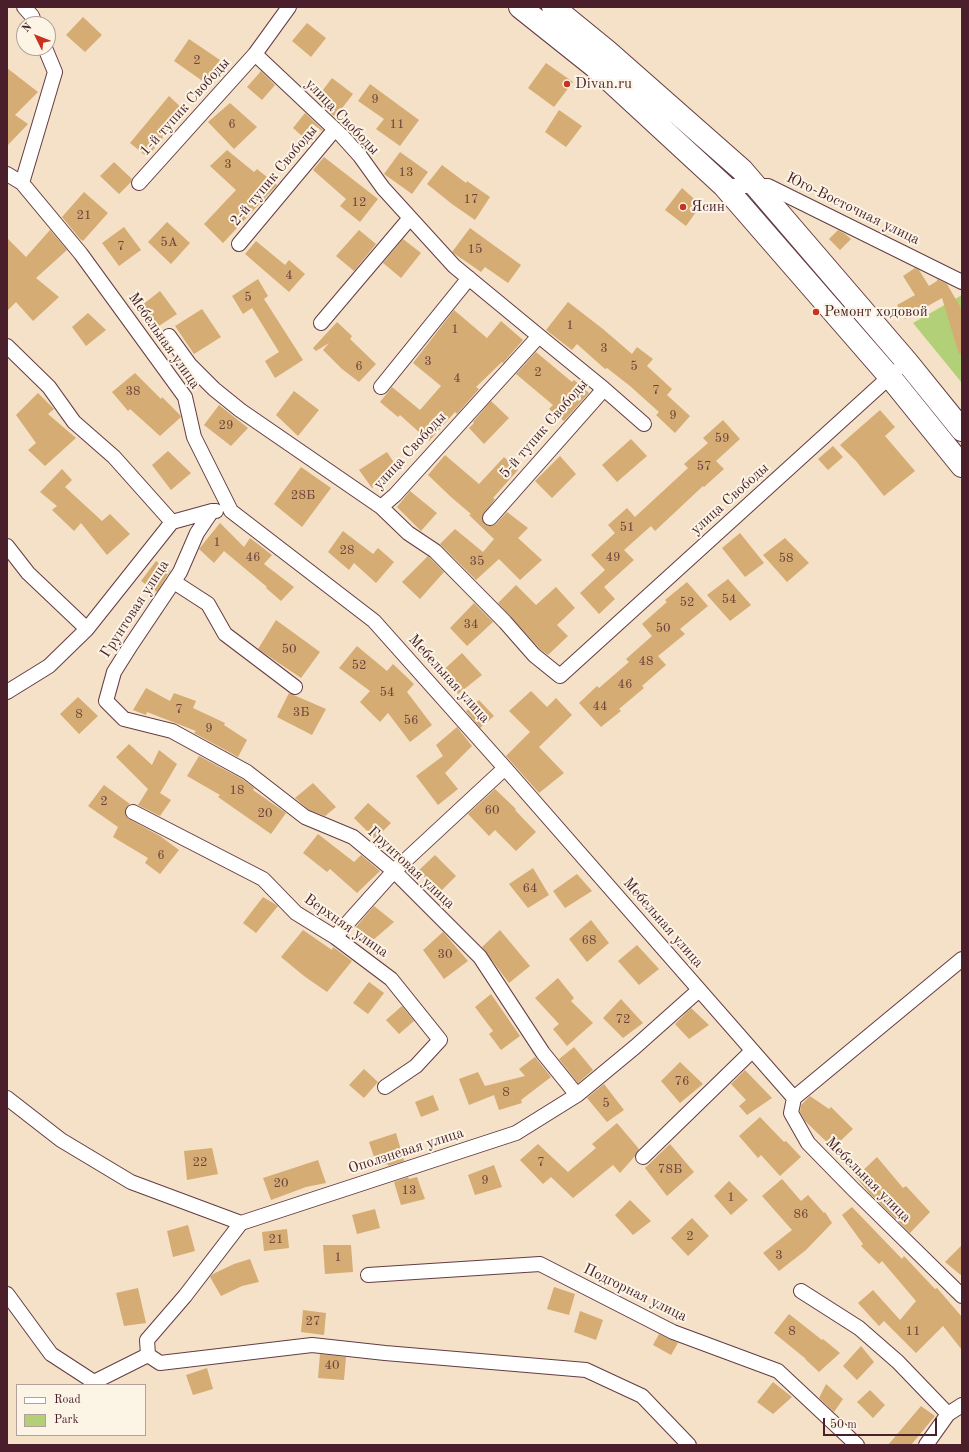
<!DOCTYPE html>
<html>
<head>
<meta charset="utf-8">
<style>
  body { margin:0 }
  #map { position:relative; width:969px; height:1452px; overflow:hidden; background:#f5e1c7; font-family:"Old Standard TT",serif }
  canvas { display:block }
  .frame { position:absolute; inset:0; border:8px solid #4a1f2b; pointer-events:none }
  .legend { position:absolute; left:16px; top:1384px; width:130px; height:52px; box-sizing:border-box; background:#fcf5e5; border:1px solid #b59f9b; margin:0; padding:5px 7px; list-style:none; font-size:12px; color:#4a1f2b }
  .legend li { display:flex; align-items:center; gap:8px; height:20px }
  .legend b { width:20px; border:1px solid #b59f9b }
  .north { position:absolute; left:16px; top:16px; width:40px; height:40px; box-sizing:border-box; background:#fcf5e5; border:1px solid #b59f9b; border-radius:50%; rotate:313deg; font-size:11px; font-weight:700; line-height:16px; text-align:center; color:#4a1f2b }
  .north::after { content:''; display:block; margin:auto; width:14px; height:18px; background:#c8321e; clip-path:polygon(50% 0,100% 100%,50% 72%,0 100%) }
  .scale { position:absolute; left:823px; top:1418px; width:114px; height:18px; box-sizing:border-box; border:2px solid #4a1f2b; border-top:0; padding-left:5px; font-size:12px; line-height:14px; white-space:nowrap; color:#4a1f2b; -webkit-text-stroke:3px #fcf5e5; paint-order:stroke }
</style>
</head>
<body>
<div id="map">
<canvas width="969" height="1452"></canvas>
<div class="frame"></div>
<ul class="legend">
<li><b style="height:5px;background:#fff"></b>Road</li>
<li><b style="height:11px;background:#b1d078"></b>Park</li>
</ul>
<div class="north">N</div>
<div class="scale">50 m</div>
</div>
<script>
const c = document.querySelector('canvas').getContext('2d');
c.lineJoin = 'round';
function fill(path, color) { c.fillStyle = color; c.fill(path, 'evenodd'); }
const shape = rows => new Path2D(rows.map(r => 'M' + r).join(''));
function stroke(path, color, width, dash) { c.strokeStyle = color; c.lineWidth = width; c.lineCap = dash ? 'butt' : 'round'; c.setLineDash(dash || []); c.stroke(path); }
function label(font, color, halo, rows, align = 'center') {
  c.font = font + ' "Old Standard TT",serif'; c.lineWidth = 4; c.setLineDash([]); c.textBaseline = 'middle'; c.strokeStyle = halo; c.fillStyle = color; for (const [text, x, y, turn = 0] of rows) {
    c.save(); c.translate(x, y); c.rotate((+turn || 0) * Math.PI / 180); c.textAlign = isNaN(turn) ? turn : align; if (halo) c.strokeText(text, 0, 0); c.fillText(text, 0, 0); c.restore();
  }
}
const green = shape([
  [962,295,962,383,913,323]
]);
const building = shape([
  [83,17,102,35,85,52,66,35],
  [307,23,326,38,311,57,292,41],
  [189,39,220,60,204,82,174,61],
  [546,63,573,82,554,107,528,88],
  [7,68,38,92,15,115,28,124,7,146],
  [261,71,275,85,262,100,247,87],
  [332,78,353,94,339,112,338,111,334,116,316,99],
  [370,84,419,120,400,146,376,129,384,119,358,101],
  [169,96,185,111,162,137,163,138,147,157,130,143],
  [230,103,257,127,234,149,208,122],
  [559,110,582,126,566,147,545,132],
  [305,113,323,130,322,131,313,124,303,137,293,128],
  [227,150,254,172,257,169,277,185,223,243,204,224,236,190,210,166],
  [400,152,428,172,412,194,384,174],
  [324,157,378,199,360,222,340,206,346,199,313,170],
  [114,162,132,179,131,182,119,194,100,176],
  [442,165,466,183,467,181,490,197,475,220,452,204,427,184],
  [682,188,701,205,686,226,665,210],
  [84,192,108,213,83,241,80,239,62,217],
  [167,222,190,243,171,264,148,242],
  [124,227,141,250,119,266,102,243],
  [470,228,521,265,508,283,485,267,481,272,452,252],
  [50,230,67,250,36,278,59,297,33,321,16,302,7,311,7,238,26,257],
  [359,230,376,244,354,271,336,256],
  [838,230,845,234,851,239,840,250,829,239],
  [403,239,421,253,401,278,383,263],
  [256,241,285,265,289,260,305,274,289,292,245,254],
  [915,268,919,270,929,286,937,281,937,279,947,284,962,310,962,353,959,354,942,298,905,319,897,305,915,295,903,276],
  [258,279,268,296,264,299,303,360,275,378,265,361,279,352,252,308,243,314,232,296],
  [160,291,177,314,153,330,136,310],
  [568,302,603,329,632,354,637,347,653,359,647,366,672,389,667,395,690,416,675,433,656,415,659,412,630,386,607,368,605,369,577,344,572,350,546,330],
  [202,309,221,337,194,354,175,326],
  [454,310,487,338,501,321,523,340,503,363,502,362,476,387,479,389,457,414,455,412,429,441,400,415,398,417,380,402,392,387,420,410,441,386,413,363],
  [88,313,106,330,86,346,72,327],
  [337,322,352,336,350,339,376,364,359,382,342,369,323,350,329,343,316,351,313,348],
  [536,352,572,382,574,380,589,393,564,421,549,409,553,405,516,374],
  [135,373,161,399,162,397,180,415,181,417,160,436,130,409,128,411,112,392],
  [294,391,319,410,298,436,276,415],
  [38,393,54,409,48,414,76,438,45,466,28,450,36,443,16,415],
  [491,401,509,418,484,444,469,428,474,423,473,422],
  [219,405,248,428,231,446,204,425],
  [880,410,895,427,885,436,915,471,884,496,856,461,840,445],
  [723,420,740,439,716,461,724,469,704,487,703,486,655,531,651,526,624,550,634,560,604,587,615,599,599,614,580,593,605,570,591,555,615,533,608,525,627,508,635,517,688,468,684,464,708,443,703,438],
  [631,439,647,456,617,482,602,465],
  [833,446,843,457,828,470,818,459],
  [168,451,191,473,171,490,152,465],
  [387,452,399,470,372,488,359,470],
  [445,455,479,484,504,457,518,470,493,498,495,499,482,517,484,524,488,526,492,526,496,524,507,512,528,528,518,538,542,560,520,580,499,559,476,580,440,544,455,529,483,552,494,539,469,515,471,514,451,497,428,475],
  [560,456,576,474,552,498,535,481],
  [301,467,331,488,302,527,274,504],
  [62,469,72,480,65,487,102,521,110,514,130,534,107,555,81,523,74,531,52,510,57,506,40,492],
  [410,491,437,513,421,531,397,507],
  [220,523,244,547,250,538,272,555,264,564,294,587,281,601,266,588,267,587,224,551,214,563,199,549],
  [343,531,373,554,378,548,394,562,376,583,354,563,349,570,328,552],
  [740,533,764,563,745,577,722,548],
  [785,538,809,563,787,582,763,555],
  [428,556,444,572,420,599,402,582],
  [156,561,170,571,157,592,141,581],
  [728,579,751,605,730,621,707,595],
  [687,582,708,606,680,629,685,634,658,656,666,665,642,686,644,688,619,709,621,711,601,727,579,703,597,686,599,688,629,662,626,659,652,636,642,624,667,602,665,600],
  [516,585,536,605,556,587,575,608,557,625,568,636,548,655,540,649,498,603],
  [474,603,493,622,467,646,450,628],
  [276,620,320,652,301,678,258,649],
  [357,646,387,671,393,664,414,684,407,692,432,725,410,742,388,713,380,722,360,702,370,691,339,668],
  [462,653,482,675,458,694,439,674],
  [146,688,170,701,174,693,196,701,193,708,225,723,224,725,247,740,238,757,194,733,196,731,147,712,146,715,133,710],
  [531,691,547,707,556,698,572,715,539,747,564,773,539,793,506,756,530,732,509,711],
  [289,693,326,709,312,735,277,717],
  [78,697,98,716,79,734,60,714],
  [479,700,494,716,480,728,466,711],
  [457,727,472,746,445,773,458,789,438,805,416,776,443,756,436,745],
  [129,744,152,765,159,750,177,764,160,793,171,800,160,816,138,805,148,789,116,757],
  [199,756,242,779,254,788,253,790,286,813,271,834,218,797,220,795,187,776],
  [313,783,336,807,325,816,309,810,295,798],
  [104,785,130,804,126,808,125,812,126,816,129,819,160,836,179,850,160,874,145,863,148,858,113,837,118,827,88,806],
  [495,789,516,809,515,810,536,832,516,851,495,830,489,836,468,814],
  [368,803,391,823,375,839,354,818],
  [318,834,354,862,361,855,380,871,357,893,330,869,327,872,303,853],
  [435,855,456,876,439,893,418,871],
  [533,868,549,895,528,908,509,884],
  [577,874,592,891,565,908,553,891],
  [263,897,278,906,256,933,243,923],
  [374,906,394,922,372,941,356,927],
  [591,920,609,943,587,962,569,939],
  [303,930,332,950,333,947,352,961,327,992,304,976,281,957],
  [500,930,530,966,509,983,482,947],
  [443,932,468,961,444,979,423,950],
  [637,945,659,969,639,985,618,961],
  [558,978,574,998,571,1001,593,1023,567,1046,553,1029,559,1024,535,998],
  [369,982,384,993,368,1014,353,1003],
  [491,994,520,1036,501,1050,489,1034,493,1031,475,1007],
  [621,999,643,1023,623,1038,603,1018],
  [402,1006,414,1021,399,1034,386,1020],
  [691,1008,709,1025,689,1039,675,1024],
  [574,1047,593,1070,578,1083,559,1059],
  [535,1057,551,1077,521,1100,522,1103,499,1110,494,1095,469,1105,459,1079,478,1072,485,1086,525,1076,519,1069],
  [680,1062,703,1084,680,1103,661,1081],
  [364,1069,378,1082,364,1098,349,1085],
  [745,1070,772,1098,747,1115,739,1106,746,1100,731,1084],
  [604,1084,624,1110,607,1122,587,1098],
  [433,1095,439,1110,421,1117,415,1102],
  [810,1096,829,1109,831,1107,853,1129,833,1148,805,1121,800,1112,801,1105],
  [760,1117,784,1142,786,1141,801,1157,780,1176,761,1155,758,1158,739,1136],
  [617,1123,639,1149,635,1156,620,1173,613,1165,573,1198,551,1177,543,1184,520,1160,538,1144,568,1172,596,1148,592,1144],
  [396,1133,404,1161,388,1166,388,1164,377,1166,369,1142],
  [670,1144,694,1172,667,1196,645,1168],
  [212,1148,218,1174,187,1180,184,1151],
  [877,1157,903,1188,906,1186,930,1212,910,1233,870,1194,856,1177],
  [318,1160,326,1183,306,1187,271,1200,263,1178],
  [494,1165,502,1187,475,1195,468,1175],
  [408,1177,409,1179,417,1177,425,1199,401,1205,394,1182],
  [782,1179,801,1201,808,1195,824,1213,825,1212,832,1223,806,1250,779,1271,763,1253,792,1230,762,1196],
  [729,1181,748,1200,731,1215,714,1196],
  [630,1200,651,1221,633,1235,615,1215],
  [852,1207,902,1259,904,1256,935,1289,937,1288,962,1317,962,1350,943,1326,916,1353,884,1321,879,1326,858,1303,873,1290,900,1320,916,1301,882,1261,879,1264,861,1246,863,1244,842,1215],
  [375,1209,380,1228,357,1234,352,1215],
  [692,1218,709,1236,688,1256,671,1238],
  [188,1225,195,1251,173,1257,167,1231],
  [287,1229,289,1248,264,1251,262,1232],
  [323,1245,351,1245,353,1272,325,1274],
  [962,1245,962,1276,945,1262],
  [250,1259,259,1282,242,1286,221,1296,210,1277,213,1274,234,1264],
  [554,1287,575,1294,569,1315,547,1309],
  [138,1288,146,1323,124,1326,116,1293],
  [303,1310,326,1313,324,1335,301,1332],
  [580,1311,603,1320,596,1340,574,1332],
  [789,1314,822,1340,823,1339,840,1353,819,1372,805,1359,806,1359,774,1333],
  [659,1334,678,1343,671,1355,653,1345],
  [861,1346,874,1362,857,1380,843,1366],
  [320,1354,346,1357,344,1380,318,1378],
  [207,1368,213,1389,193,1395,186,1375],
  [773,1382,792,1397,773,1414,757,1402],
  [826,1384,843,1399,834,1412,819,1398],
  [870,1390,885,1405,873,1418,857,1402],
  [921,1406,935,1416,911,1445,888,1445]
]);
const minor = shape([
  [24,7,32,16,35,24],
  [289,7,255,54,342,136,360,156,383,188,454,266,539,336,395,495,381,507,408,533,435,551,505,622,534,655,560,676,896,371],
  [45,48,55,72,22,183,81,254,185,397,194,437,231,511,374,621,505,768,794,1098,791,1113,808,1143,853,1189,962,1296],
  [7,174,22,183],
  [139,183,255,54],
  [724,186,768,186,962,282],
  [239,244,335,129],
  [321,323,410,218],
  [169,336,190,365,214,389,240,410,381,507],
  [7,346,49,387,74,422,114,457,172,522,212,511,216,511],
  [381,387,469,278],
  [604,389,644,424],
  [212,511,197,533,180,572,131,645,114,672,106,701,124,719,172,731,247,772,305,817,353,837,394,871,480,957,543,1053,577,1095],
  [490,518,604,389,539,336],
  [7,546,28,573,87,629],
  [174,582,208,604,225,634,295,687],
  [7,692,49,666,87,629,172,522],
  [133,812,263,879,296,913,335,937,391,979,440,1040,416,1066,385,1087],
  [335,937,394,871,505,768],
  [7,1098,61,1140,131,1182,241,1223],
  [794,1098,962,959],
  [643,1157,752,1051],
  [368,1275,540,1264,673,1332,778,1371,857,1445],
  [801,1291,859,1328,898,1362,948,1414],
  [7,1294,51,1354,94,1382,148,1355],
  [689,1445,642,1396,586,1370,385,1353,312,1345,160,1363,148,1355,147,1340,185,1296,241,1223,516,1133,577,1095,635,1047,699,990],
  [926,1445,948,1414,962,1405]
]);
const primary = shape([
  [520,7,594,66,724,186,890,377,962,466],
  [553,7,607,51,742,170,907,362,962,430]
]);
const markers = [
  [567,84,4,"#c8321e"],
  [683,207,4,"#c8321e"],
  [816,312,4,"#c8321e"]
];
const numberNames = [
  ["2",197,61],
  ["9",375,100],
  ["6",232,125],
  ["11",397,125],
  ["3",228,165],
  ["13",406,173],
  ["17",471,200],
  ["12",359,203],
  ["21",84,216],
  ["5А",169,243],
  ["7",121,247],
  ["15",475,250],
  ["4",289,276],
  ["5",248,298],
  ["1",570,326],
  ["1",455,330],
  ["3",604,349],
  ["3",428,362],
  ["6",359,367],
  ["5",634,367],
  ["2",538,373],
  ["4",457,379],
  ["7",656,391],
  ["38",133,392],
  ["9",673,416],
  ["29",226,426],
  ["59",722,439],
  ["57",704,467],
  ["28Б",303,496],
  ["51",627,528],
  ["1",217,543],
  ["28",347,551],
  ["46",253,558],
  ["49",613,558],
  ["58",786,559],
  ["35",477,562],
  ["54",729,600],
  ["52",687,603],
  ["34",471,625],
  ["50",663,629],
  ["50",289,650],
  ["48",646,662],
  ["52",359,666],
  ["46",625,685],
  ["54",387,693],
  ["44",600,707],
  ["7",179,710],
  ["3Б",301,713],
  ["8",79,715],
  ["56",411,721],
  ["9",209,729],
  ["18",237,791],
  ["2",104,802],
  ["60",492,811],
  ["20",265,814],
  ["6",161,856],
  ["64",530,889],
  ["68",589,941],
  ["30",445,955],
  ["72",623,1020],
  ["76",682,1082],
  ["8",506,1093],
  ["5",606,1104],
  ["22",200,1163],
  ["7",541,1163],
  ["78Б",670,1170],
  ["9",485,1181],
  ["20",281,1184],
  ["13",409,1191],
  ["1",731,1198],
  ["86",801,1215],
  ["2",690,1237],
  ["21",276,1240],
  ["3",779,1256],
  ["1",338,1258],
  ["27",313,1322],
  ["8",792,1332],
  ["11",913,1332],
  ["40",332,1366]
];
const poiNames = [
  ["Divan.ru",575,84],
  ["Ясин",691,207],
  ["Ремонт ходовой",824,312]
];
const streetNames = [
  ["1-й тупик Свободы",185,107,-48],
  ["улица Свободы",342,117,46],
  ["2-й тупик Свободы",274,176,-50],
  ["Юго-Восточная улица",853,209,26],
  ["Мебельная улица",164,341,55],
  ["5-й тупик Свободы",544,429,-49],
  ["улица Свободы",410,451,-47],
  ["улица Свободы",730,499,-42],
  ["Грунтовая улица",135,609,-57],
  ["Мебельная улица",449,679,48],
  ["Грунтовая улица",411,868,43],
  ["Мебельная улица",663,923,49],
  ["Верхняя улица",346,926,35],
  ["Оползневая улица",406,1151,-18],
  ["Мебельная улица",868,1180,45],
  ["Подгорная улица",635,1293,26]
];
fill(green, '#b1d078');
fill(building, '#d5ac73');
stroke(minor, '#643c42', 16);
stroke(primary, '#643c42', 24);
stroke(minor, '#fff', 14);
stroke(primary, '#fff', 22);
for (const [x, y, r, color] of markers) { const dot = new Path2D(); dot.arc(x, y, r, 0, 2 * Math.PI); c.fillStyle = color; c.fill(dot); stroke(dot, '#fcf5e5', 1.5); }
label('13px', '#6d423d', null, numberNames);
label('15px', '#4a1f2b', '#fcf5e5', poiNames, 'left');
label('15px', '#4a1f2b', '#fcf5e5', streetNames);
</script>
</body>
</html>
